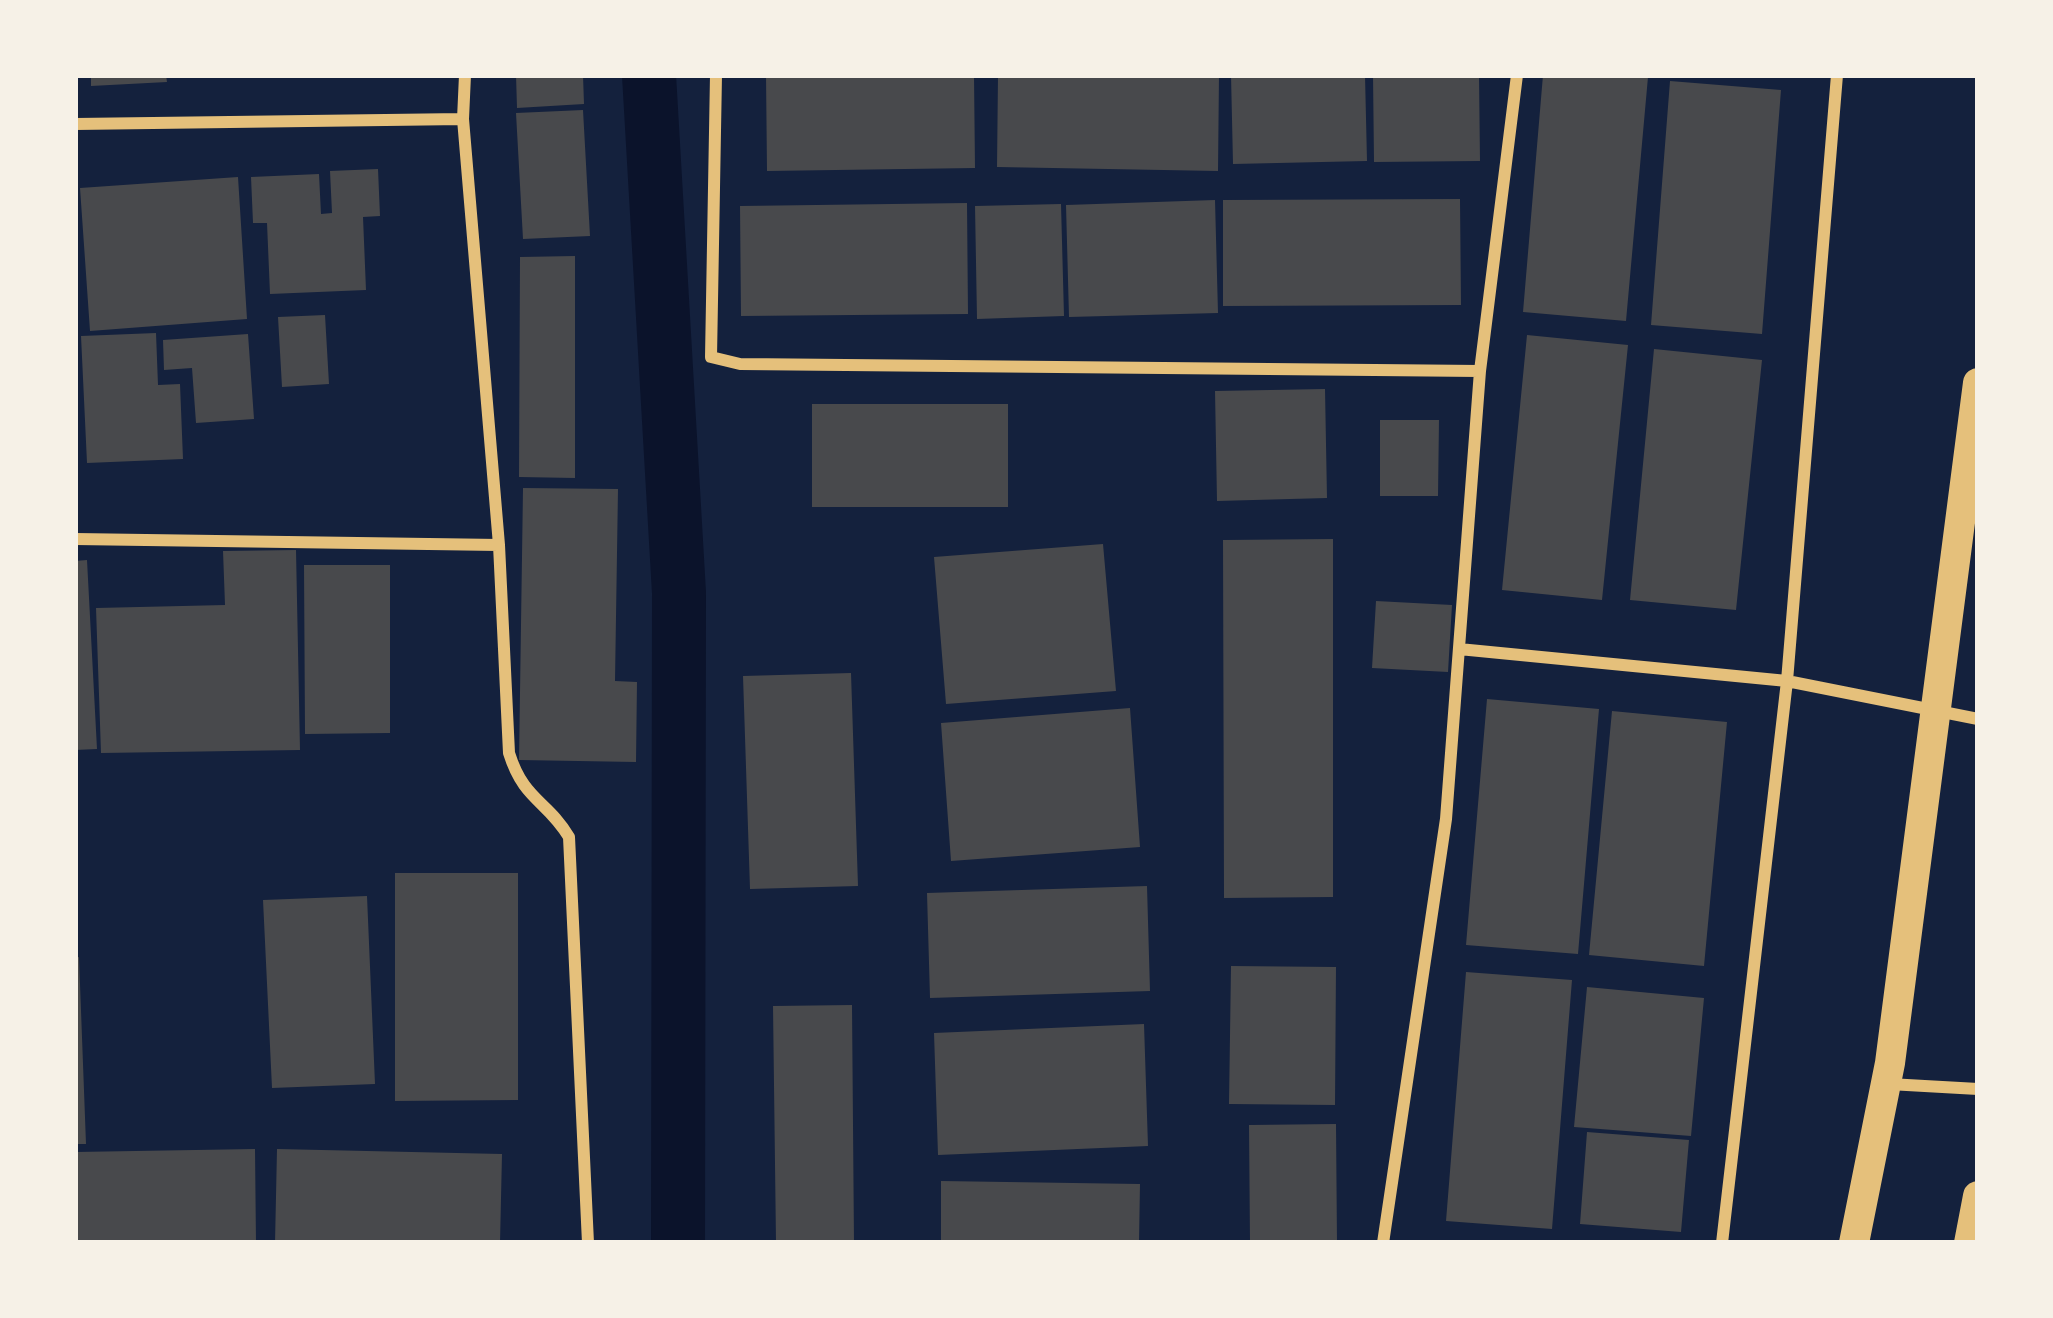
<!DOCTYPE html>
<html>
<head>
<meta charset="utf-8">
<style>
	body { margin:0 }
	#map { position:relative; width:2053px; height:1318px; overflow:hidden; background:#14213d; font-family:Arial,sans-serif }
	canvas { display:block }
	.frame { position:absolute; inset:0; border:78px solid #f6f1e7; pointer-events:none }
</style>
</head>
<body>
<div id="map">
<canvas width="2053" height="1318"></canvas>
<div class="frame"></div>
</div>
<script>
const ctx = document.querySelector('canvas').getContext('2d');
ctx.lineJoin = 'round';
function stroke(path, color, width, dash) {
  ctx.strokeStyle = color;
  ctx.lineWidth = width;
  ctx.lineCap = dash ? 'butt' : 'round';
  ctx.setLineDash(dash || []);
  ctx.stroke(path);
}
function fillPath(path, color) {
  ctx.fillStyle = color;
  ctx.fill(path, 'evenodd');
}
const canal = new Path2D(`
	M649,75l30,518 -1,650`);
const building = new Path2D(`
	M91,75h75l1,7 -76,4z
	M516,75h67l1,29 -67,4z
	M766,75h208l1,93 -208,3z
	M998,75h221l-1,96 -221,-4z
	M1231,75h134l2,86 -134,3z
	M1373,75h106l1,86 -106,1z
	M1543,75l105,2 -22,244 -103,-9z
	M1670,81l111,9 -19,244 -111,-9z
	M583,110l7,126 -67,3 -7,-126z
	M378,169l2,47 -17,1 3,73 -96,4 -3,-71h-14l-2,-46 68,-3 2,40 11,-1 -2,-42z
	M238,177l9,142 -157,12 -10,-143z
	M1460,199l1,106 -238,1v-106z
	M1215,200l3,113 -149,4 -3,-112z
	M967,203l1,111 -227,2 -1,-110z
	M1061,204l3,112 -87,3 -2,-113z
	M575,256v222l-56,-1 1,-220z
	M325,315l4,69 -47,3 -4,-70z
	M156,333l2,52 22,-1 3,75 -96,4 -6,-127z
	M248,334l6,85 -58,4 -4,-55 -28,2 -1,-30z
	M1527,335l101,10 -26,255 -100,-10z
	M1654,349l108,11 -26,250 -106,-10z
	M1325,389l2,109 -110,3 -2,-110z
	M812,404h196v103h-196z
	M1380,420h59l-1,76h-58z
	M523,488l95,1 -3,192 22,1 -1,80 -117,-2z
	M1333,539v358l-109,1 -1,-358z
	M1103,544l13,147 -170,13 -12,-147z
	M296,550l4,200 -199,3 -5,-145 129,-3 -2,-54z
	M87,560l10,189 -22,1v-189z
	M304,565h86v168l-85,1z
	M1376,601l76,4 -4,67 -76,-4z
	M851,673l7,213 -108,3 -7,-213z
	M1487,699l112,10 -21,245 -112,-9z
	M1130,708l10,139 -189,14 -10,-138z
	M1612,711l115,11 -23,244 -115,-11z
	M395,873h123v227l-123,1z
	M1147,886l3,105 -220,7 -3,-105z
	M367,896l8,188 -103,4 -9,-188z
	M79,957l7,187h-11v-186z
	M1231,966l105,1 -1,138 -106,-1z
	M1466,972l106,8 -20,249 -106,-8z
	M1587,987l117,11 -13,138 -117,-9z
	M852,1005l2,238h-78l-3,-237z
	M1144,1024l4,122 -210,9 -4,-122z
	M1336,1124l1,119h-87l-1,-118z
	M1587,1132l102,8 -8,92 -101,-8z
	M255,1149l1,94h-181v-91z
	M277,1149l225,5 -2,89h-225z
	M941,1181l199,3 -1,59h-198z`);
const minor = new Path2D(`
	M465,75l-2,44 36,426 10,208c15,48 38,47 60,84l19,406
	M716,75l-5,282 29,7 740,7
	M75,124l388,-5
	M75,539l424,6
	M1459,649l328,32 191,38
	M1889,1084l89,5
	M1383,1243l63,-424 34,-448 37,-296
	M1722,1243l65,-562 50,-606`);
const primary = new Path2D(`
	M1854,1243l36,-180 88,-680
	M1969,1243l9,-47`);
stroke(canal, '#0b132b', 54);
fillPath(building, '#48494c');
stroke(minor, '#e5c07b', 12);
stroke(primary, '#e5c07b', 30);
</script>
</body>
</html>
